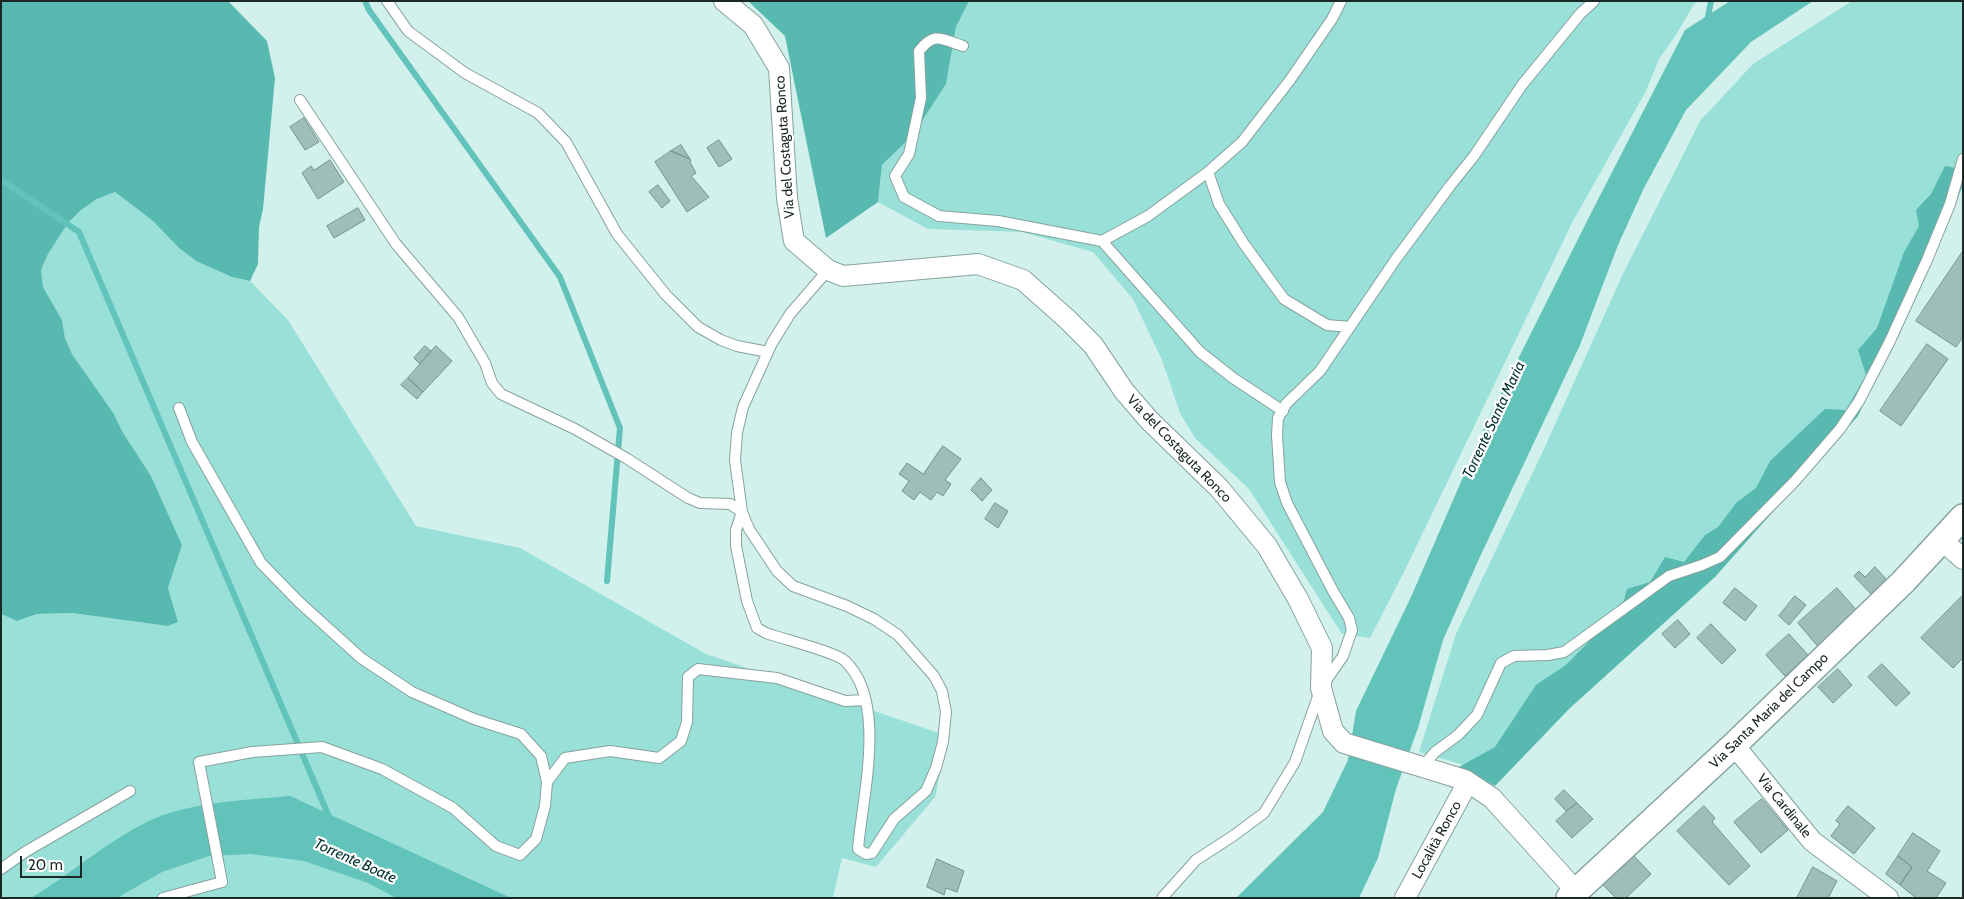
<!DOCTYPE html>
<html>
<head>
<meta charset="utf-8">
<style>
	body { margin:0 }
	#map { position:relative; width:1964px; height:899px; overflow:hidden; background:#d2f1ed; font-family:Cabin,sans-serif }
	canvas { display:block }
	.frame { position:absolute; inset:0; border:2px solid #1c2826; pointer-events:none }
	.scale { position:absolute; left:20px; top:856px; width:62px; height:22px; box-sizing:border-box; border:2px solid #1c2826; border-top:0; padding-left:6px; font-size:15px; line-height:18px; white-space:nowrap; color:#1c2826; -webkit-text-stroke:4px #fff; paint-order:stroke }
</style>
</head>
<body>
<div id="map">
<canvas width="1964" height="899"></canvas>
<div class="frame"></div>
<div class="scale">20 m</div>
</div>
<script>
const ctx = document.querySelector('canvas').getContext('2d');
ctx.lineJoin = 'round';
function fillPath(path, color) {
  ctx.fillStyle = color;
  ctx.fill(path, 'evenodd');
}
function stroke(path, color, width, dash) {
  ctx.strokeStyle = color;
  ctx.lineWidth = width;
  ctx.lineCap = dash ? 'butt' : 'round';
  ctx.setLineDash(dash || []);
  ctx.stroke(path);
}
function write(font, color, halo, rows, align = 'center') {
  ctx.font = font + ' Cabin,sans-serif';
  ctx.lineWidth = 4.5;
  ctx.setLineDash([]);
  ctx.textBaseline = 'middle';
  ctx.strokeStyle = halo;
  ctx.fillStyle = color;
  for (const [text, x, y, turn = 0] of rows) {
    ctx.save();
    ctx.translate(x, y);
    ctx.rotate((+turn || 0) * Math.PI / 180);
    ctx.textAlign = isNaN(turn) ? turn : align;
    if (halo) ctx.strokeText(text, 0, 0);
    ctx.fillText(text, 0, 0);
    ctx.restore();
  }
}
const green = new Path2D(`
	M969,1h731l-6,3 -18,31 -17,24 -13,32 -74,132 -168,349 -34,66 -28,-4 -93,-145 -54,-51 -15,-25 -18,-53 -29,-61 -40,-47 -71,-20 -94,-3 -50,-27 4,-37 31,-30 33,-51 10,-57z
	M1852,1h111v186l-59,132 -40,79 -351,345 -42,24 -52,-15 37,-118 87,-183 79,-175 78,-155 53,-57z
	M115,192l38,29 26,27 17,13 36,16 18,4 38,39 128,206 104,22 186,106 242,82 -13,61 -59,70 -34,-9 -9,40h-832v-284l16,7 20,-7 35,-1 96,13 10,-4 -10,-34 14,-43 -31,-69 -29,-45 -8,-17 -42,-60 -7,-16 -3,-18 -19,-33 -2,-17 7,-16 20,-31 13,-13 16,-11z`);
const forest = new Path2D(`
	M1,1h227l39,40 8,37 -12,131 -4,18 -1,37 -8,17 -18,-4 -36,-16 -17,-13 -26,-27 -38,-29 -18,7 -16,11 -13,13 -20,31 -7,16 2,17 19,33 3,18 7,16 42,60 8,17 29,45 31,69 -14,43 10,34 -10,4 -96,-13 -35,1 -20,7 -16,-7z
	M748,1h221l-13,26 -10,57 -33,51 -31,30 -4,37 -52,36 -41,-202z
	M1963,154v31l-105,231 -143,161 -145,131 -75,78 -36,-19 36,-20 41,-62 30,-20 33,-34 21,-16 7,-26 23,-7 15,-25 19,5 21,-27 13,-8 19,-25 19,-14 14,-27 55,-52 21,1 20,-35 -8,-25 19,-22 27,-76 15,-26 -3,-16 15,-16 14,-28 11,2z`);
const water = new Path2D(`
	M1730,1h83l-62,41 -65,68 -42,78 -26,57 -38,100 -102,216 -35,79 -25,88 -22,61 -18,69 -19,40h-123l87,-86 25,-52 8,-49 55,-114 79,-182 98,-196 97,-189z
	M290,796l221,102h-115l-28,-15 -64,-22 -53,-7 -42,2 -47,16 -45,26h-86c40,-24 75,-56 116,-76 40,-20 99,-22 143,-26z`);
const stream = new Path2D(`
	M365,1l4,9 191,267 60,151 -13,153
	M1707,22l4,-21
	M1,181l6,3 72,48 251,587`);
const building = new Path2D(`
	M304,118l15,24 -14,8 -15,-23z
	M719,140l13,19 -13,8 -12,-19z
	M681,145l9,14 -19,-8z
	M671,151l19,8 1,2 -1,1 6,11 -5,3 18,21 -22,15 -32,-50z
	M330,160l14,22 -26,17 -16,-26 9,-7 3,4z
	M658,185l12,16 -8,7 -13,-16z
	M358,208l7,12 -31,18 -7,-12z
	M1963,251v86l-7,10 -40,-26z
	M1927,344l21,15 -47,67 -21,-15z
	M425,346l6,5 -11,13 -6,-6z
	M436,346l16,15 -29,31 -15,-14z
	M408,378l15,14 -6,7 -16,-14z
	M943,446l18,13 -16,21 6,4 -8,12 -6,-4 -6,8 -11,-8 -6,8 -12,-9 7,-10 -10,-7 8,-11 16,11z
	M981,478l11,12 -10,11 -11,-11z
	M995,503l13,8 -10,17 -13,-9z
	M1875,567l12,13 -16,14 -17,-18 5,-5 6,6z
	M1735,588l22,18 -12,15 -22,-18z
	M1837,588l23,26 -40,35 -22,-26z
	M1963,595v63l-10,10 -32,-30z
	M1795,596l11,9 -17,20 -10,-9z
	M1678,620l12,14 -15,14 -13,-14z
	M1711,624l25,26 -14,14 -25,-26z
	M1789,634l19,21 -23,21 -19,-21z
	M1882,664l28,29 -14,13 -28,-29z
	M1838,669l14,16 -19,18 -15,-16z
	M1564,790l13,13 -11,8 -11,-12z
	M1762,799l26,31 -27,23 -27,-31z
	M1577,803l16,16 -21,19 -16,-17z
	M1704,806l11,12 -3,4 38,44 -21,19 -52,-54z
	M1848,806l27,22 -21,26 -23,-18 9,-12 -4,-3z
	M1913,833l27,18 -13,20 19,12 -10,15h-20l-16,-13 12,-18 -14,-11z
	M1633,855l18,19 -25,24h-10l-14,-14z
	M1898,856l14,11 -12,18 -14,-11z
	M937,859l27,12 -7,21 -11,-4 -2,7 -17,-8z
	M1813,867l24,14 -9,17h-31z`);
const service = new Path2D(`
	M387,1l21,30 57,42 73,40 28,29 51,92 49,61 32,32 23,13 16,6 31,6
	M963,46c-22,-7 -28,-15 -44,5l2,47 -12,56 -14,22 9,21 35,19 59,5 104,20 46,-25 60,-44 34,-30 48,-62 42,-61 9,-18
	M300,100l96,144 62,73 27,46 7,20 9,11 74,35 51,29 62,40 12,5 30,1 12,8 -6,18v16l11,55 10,27 9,5c16,6 70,19 79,28 43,40 17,137 13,188l8,5 6,-1 22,-34 32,-28 10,-23 7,-26 3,-30 -4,-21 -8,-15 -36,-41 -24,-16 -27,-13 -54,-20 -16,-15 -28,-42 -7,-17 -7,-52 2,-27 6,-26 29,-64 18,-29 38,-44
	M1208,172l11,32 25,40 40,55 43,26 23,2
	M1102,241l98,111 33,26 50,33
	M1422,767l13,-15 23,-17 19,-20 24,-52 13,-7 34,-1 16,-3 105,-76 33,-11 18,-8 75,-76 45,-52 19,-28 30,-58 38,-83 23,-56 13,-45
	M547,782l18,-24 45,-7 49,7 22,-17 6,-19 1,-45 10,-8 79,9 68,23 20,-1
	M1,869l24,-17 105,-61
	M163,898l59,-16 -23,-120 53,-10 70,-5 60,22 71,39 43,38 24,9 16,-16 9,-33 2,-24 -6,-26 -20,-22 -47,-15 -62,-27 -51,-34 -62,-56 -38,-39 -69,-121 -13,-34
	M1162,898l34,-38 37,-24 31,-23 31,-51 26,-74 22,-32 9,-26 -3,-12 -16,-27 -46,-88 -7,-21 -3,-47 1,-17 8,-14 34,-33 76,-112 54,-73 24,-30 48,-71 58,-71 14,-13`);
const minor = new Path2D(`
	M724,1l29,24 26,43 8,130 7,43 34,29 15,6 135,-12 45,16 44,39 26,26 31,46 25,29 70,68 48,58 31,53 24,49 -1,40 12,43 11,12 121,37 27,18 84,93
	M1943,541l20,18
	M1734,745l78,96 76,57
	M1405,898l63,-116`);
const tertiary = new Path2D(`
	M1569,898l165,-153 169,-163 60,-65`);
const streetNames = [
	["Via del Costaguta Ronco",785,147,-94],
	["Via del Costaguta Ronco",1179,449,46],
	["Via Santa Maria del Campo",1769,711,-44],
	["Via Cardinale",1784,806,51],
	["Località Ronco",1437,840,-61]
];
const waterNames = [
	["Torrente Santa Maria",1494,420,-65],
	["Torrente Boate",355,861,24]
];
fillPath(green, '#99e0d8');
fillPath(forest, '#57b9b0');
fillPath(water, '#62c3ba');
stroke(stream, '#62c3ba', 6);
fillPath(building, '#9fbdb9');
stroke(building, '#76928f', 1);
stroke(service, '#86a29f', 12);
stroke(minor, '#86a29f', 22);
stroke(tertiary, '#86a29f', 28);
stroke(service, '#fff', 10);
stroke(minor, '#fff', 20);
stroke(tertiary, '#fff', 25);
write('14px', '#1c2826', '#fff', streetNames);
write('italic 15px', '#00312e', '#fff', waterNames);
</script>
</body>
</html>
